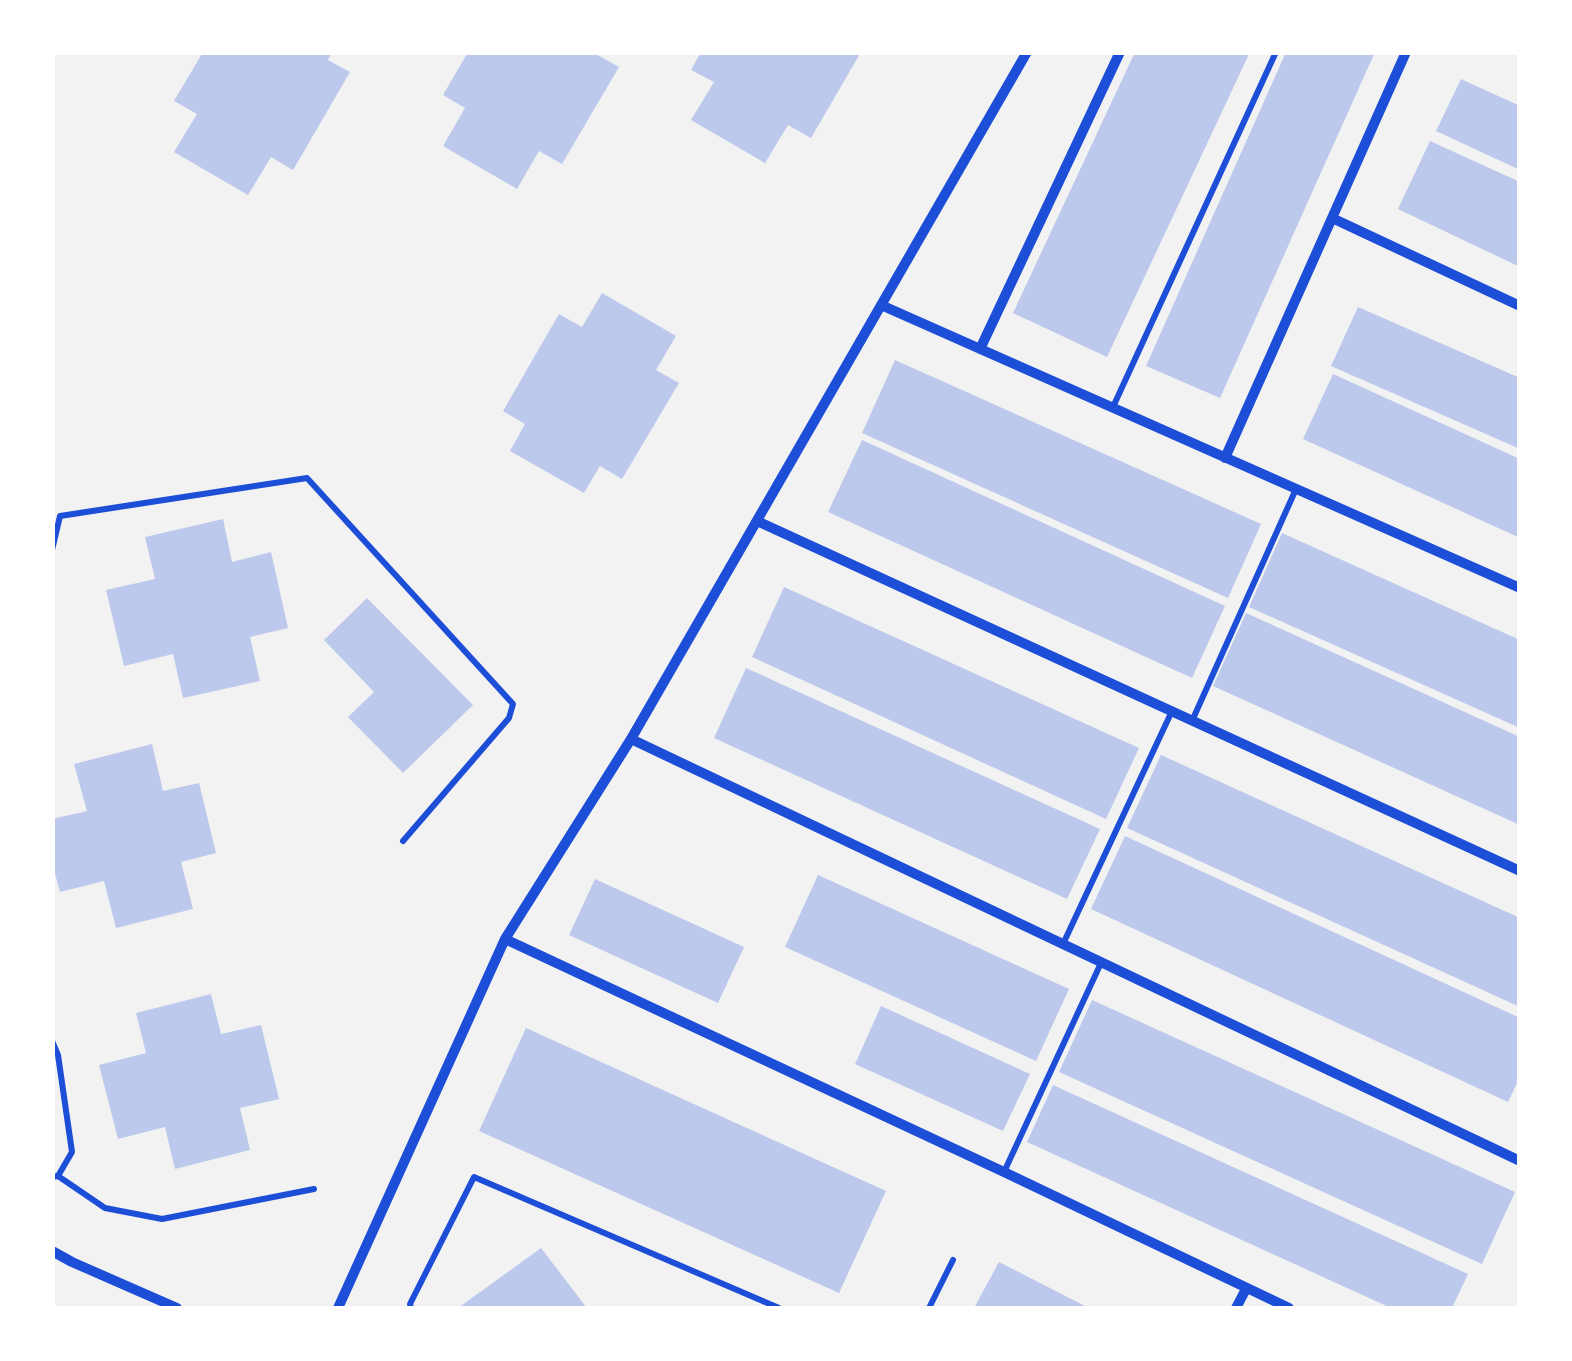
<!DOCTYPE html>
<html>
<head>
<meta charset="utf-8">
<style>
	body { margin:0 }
	#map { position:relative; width:1572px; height:1361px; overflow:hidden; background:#f2f2f2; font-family:Figtree,sans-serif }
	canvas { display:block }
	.frame { position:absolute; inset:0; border:55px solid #fff; pointer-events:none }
</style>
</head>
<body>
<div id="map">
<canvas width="1572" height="1361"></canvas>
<div class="frame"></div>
</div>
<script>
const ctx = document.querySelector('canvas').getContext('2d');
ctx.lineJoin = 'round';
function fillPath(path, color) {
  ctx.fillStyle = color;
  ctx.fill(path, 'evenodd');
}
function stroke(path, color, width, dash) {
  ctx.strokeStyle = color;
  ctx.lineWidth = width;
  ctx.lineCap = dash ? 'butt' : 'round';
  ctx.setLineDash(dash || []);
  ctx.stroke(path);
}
const building = new Path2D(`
	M203,52h129l-4,8 22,12 -57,98 -22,-13 -23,38 -74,-43 23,-38 -23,-13z
	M468,52h129l-1,2 23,13 -57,97 -23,-13 -22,38 -74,-43 22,-38 -22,-13z
	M701,52h160l-50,86 -23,-13 -23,38 -74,-43 23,-38 -23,-12z
	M1135,52h115l-143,305 -94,-44z
	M1286,52h89l-155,346 -74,-32z
	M1461,79l59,27v64l-84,-39z
	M1430,141l90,41v85l-122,-58z
	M602,293l74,43 -20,34 23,13 -57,96 -22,-13 -16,27 -74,-42 15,-27 -22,-13 56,-97 23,13z
	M1358,307l162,71v71l-189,-83z
	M895,360l366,164 -33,74 -366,-165z
	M1333,374l187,85v79l-217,-99z
	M862,440l363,166 -33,72 -364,-166z
	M223,519l9,43 39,-10 17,76 -38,9 10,44 -77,17 -10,-44 -49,12 -18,-76 49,-11 -10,-42z
	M1282,533l238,107v88l-271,-121z
	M784,587l355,161 -33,71 -354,-162z
	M367,598l106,107 -70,68 -55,-56 26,-25 -50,-52z
	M1246,613l274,124v88l-307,-139z
	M746,668l354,161 -33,70 -353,-161z
	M152,744l11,47 36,-8 17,70 -35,9 12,47 -77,19 -12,-47 -44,11 -8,-29v-44l35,-8 -13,-47z
	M1161,755l359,163v89l-393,-179z
	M1125,836l395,182v59l-12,25 -417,-193z
	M818,875l251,114 -33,72 -251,-114z
	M595,879l149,68 -26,56 -149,-68z
	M211,994l10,40 40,-9 18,74 -39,9 10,42 -75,19 -10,-42 -47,12 -19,-74 47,-12 -10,-40z
	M1092,1000l423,192 -33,72 -423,-192z
	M881,1006l149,68 -27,57 -148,-67z
	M526,1028l360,163 -47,102 -360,-162z
	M1053,1085l415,189 -16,34h-61l-364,-166z
	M541,1248l46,60h-129z
	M999,1262l90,46h-115z`);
const service = new Path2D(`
	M1113,407l163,-355
	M52,550l8,-34 247,-38 206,226 -4,14 -106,123
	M1192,721l104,-232
	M1063,944l109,-233
	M52,1041l6,14 14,97 -14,24
	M1004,1172l97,-209
	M52,1177l6,-1 47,32 57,11 152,-30
	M411,1308l-1,-4 64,-127 305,131
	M929,1308l24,-48`);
const minor = new Path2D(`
	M1332,218l188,88
	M881,305l639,283
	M980,349l140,-297
	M1225,458l181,-406
	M757,521l763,350
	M631,739l889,422
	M505,939l499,233 285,136
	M52,1251l20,11 105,46
	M338,1308l167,-369 126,-200 396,-687
	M1236,1308l10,-19`);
fillPath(building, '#bdc9ec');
stroke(service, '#1d4ed8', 6);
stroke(minor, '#1d4ed8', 10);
</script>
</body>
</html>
